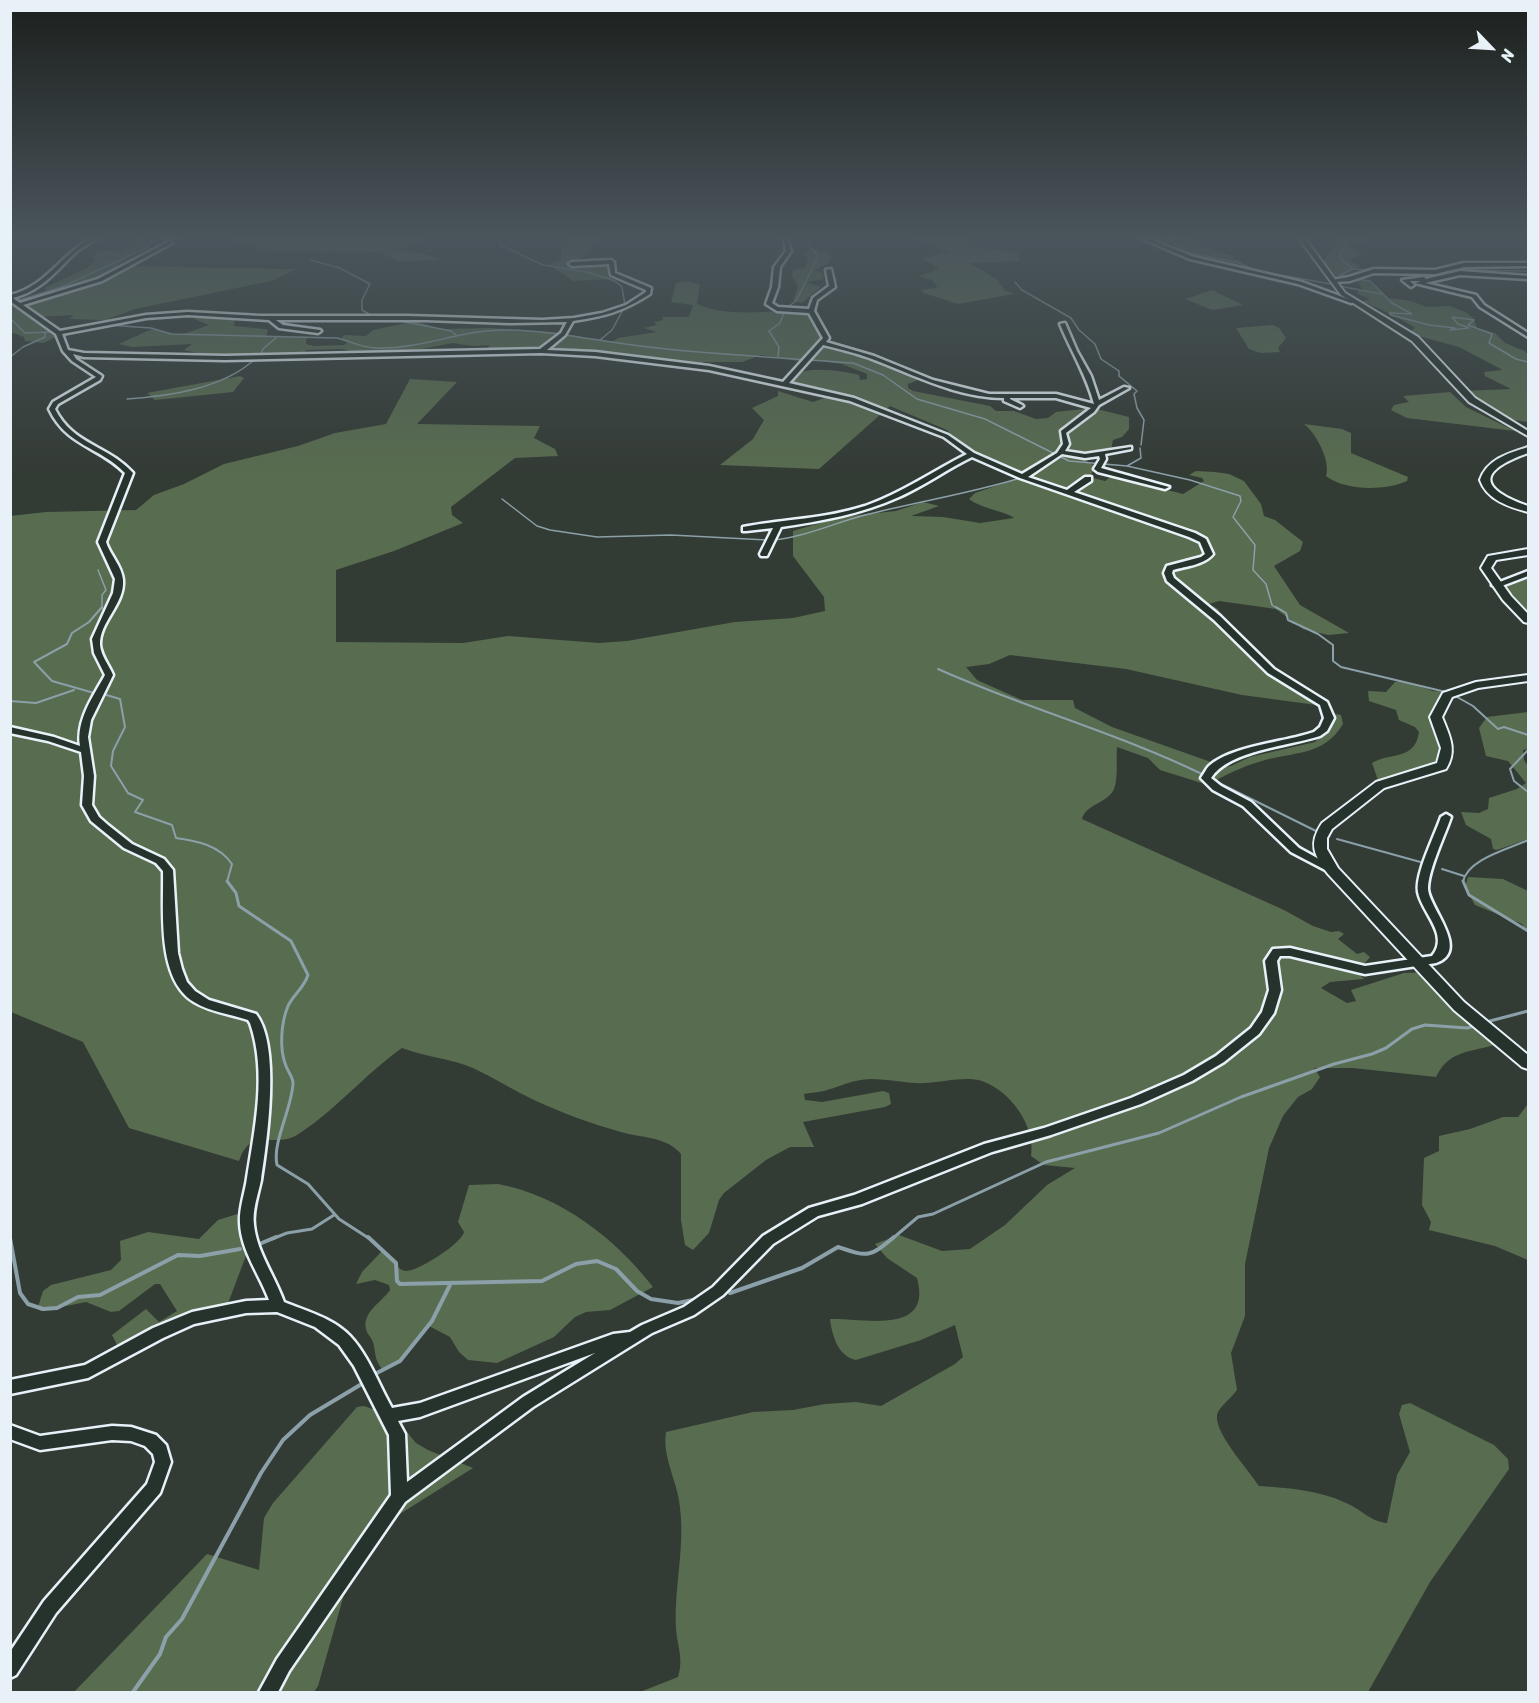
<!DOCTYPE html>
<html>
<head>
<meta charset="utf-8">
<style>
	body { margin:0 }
	#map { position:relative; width:1539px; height:1703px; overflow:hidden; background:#333b35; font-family:Sriracha,sans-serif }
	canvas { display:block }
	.frame { position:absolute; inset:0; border:12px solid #e8f1f8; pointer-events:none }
	.north { position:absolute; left:1461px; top:18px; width:60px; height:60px; -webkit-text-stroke:4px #26332d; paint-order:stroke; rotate:115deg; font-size:16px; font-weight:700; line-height:24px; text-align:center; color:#e8f1f8 }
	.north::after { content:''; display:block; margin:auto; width:21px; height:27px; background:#e8f1f8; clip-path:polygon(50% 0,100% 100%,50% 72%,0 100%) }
</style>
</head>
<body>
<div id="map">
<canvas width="1539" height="1703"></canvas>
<div class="frame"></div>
<div class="north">N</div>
</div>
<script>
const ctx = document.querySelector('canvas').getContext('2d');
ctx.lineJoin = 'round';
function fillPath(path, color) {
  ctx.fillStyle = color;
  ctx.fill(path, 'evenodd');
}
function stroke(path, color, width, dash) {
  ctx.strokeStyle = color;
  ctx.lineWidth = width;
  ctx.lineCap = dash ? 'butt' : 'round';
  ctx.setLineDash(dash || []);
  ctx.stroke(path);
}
const green = new Path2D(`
	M139,237h7l-1,10 -29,19 181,3 -26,12 -136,28 -30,11 -36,-1 5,-4 -38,2 22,19 -15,7 -18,-2 -1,-4 -13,-5 -1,-32 12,1 24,-8 2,-2 -4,-3 43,-20 8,-9 -3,-2 7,-7 21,1z
	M222,237h204v5l-31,8 27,3 19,7 -43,1 -18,-9 -107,-1 -41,-10 2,-2z
	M574,237h33l-32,25 21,-2 -7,2h26l2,10 10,6 -54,3 -25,-17 13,-4v-15z
	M897,237h63l10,4 2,5 46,7 2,8 -50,2 28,17 6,10 10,4 -56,10 -34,-11 -4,-3 17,-2c-2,-11 -11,-8 -18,-12l20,-7 -17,-11 28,-6 -28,-11z
	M1189,237l26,14 19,5v3l10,3c-20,3 -68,-12 -84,-24z
	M1334,237h31l3,3 -15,5 2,6 7,3 -13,7 11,5 -16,9 25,7 18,16 24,3 16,6 23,-1 17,7 7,6 3,9 18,5 10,10 20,8 3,5v66l-21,-3 -44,-28 48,-2 -26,-13 -1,-4 18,-2 -3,-2 -40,-21 -44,-12 -5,-4 5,-3c-7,-6 -46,-25 -53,-26l8,-3 -12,-5 -1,-3 6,-1 -6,-9 -20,-2v-3l-14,-14 14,-23z
	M810,248l20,5 2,4 -3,6 -14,7 7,3 2,6 -18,3 15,5 -19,16 -9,-2 5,-15 -6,-10 1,-6 12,-3 3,-9 -5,-3z
	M685,281l15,3 -3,20c35,15 74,5 111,7l20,30 43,14 11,8 38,16 -12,5v4l5,3 77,15 6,5h18l22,8 12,-1 8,-6 37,-4 36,9v12l-7,8 -9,3 -2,10 -32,6 17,11 -7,10 16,4 7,-5 71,18 21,-13 -2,-3 -13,-3 7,-4 19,1 14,2 15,7 17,23 3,12 11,4 28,22 -3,9 -26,15 26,39 49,28 -21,2 -25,-6 -27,-20 -57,-8 -10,3 9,5 5,11 51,50 50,36 -82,-11 -116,-26 -116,-14 -21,9 -23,3 11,13 45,20h51l2,8 37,19 113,40 6,-1 19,-9 65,-15 14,-16v-13l12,2 2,9c-20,33 -49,27 -81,37 -15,4 -30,11 -44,18l-1,2 5,3 33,17 2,8 -37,-13 -12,-11 -48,-15 -12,-12 -31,-11c-1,12 1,27 -2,39 -4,17 -29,17 -33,33l202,91 29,16 18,6 8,-1 5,3 -6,5 19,15 7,-2 6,5 -9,11 -6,1 9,10 -34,3 -9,6 26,15 9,-2 -5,-11 53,-17 27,-1 73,69c-28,13 -53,5 -68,36l-83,-9h-39l6,9 -8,12 -14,8 -15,19 -14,32 -24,116v52l-14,37 6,37c-5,7 -15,15 -19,22 -8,17 32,59 41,74 30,2 60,4 87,17 15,6 25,19 41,20l10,-48 13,-23 -11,-38 3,-9 8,-2 84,42 14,14 1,10 -79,113 -62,110h-728l38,-15c6,-19 -1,-31 -2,-49 -2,-41 9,-80 4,-120 -2,-26 -18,-50 -14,-76l87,-20 40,-2 32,-6 31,-2 25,4 74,-42 8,-7 -8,-32 -34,15 -65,20c-19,-4 -24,-26 -26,-41 33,-1 103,17 87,-41l-30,-20 -12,-14 24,-9 43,16 28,-2 35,-24 42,-40 28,-17 -31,-3 -13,-9c5,-29 -20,-65 -49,-75 -17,-5 -38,1 -56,2 -18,1 -37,-4 -55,-4 -20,1 -26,6 -44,11 -8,3 -15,2 -23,4l1,6 17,2 61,-11 6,2 2,11 -6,3 -82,15 11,25h-24l-24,13 -42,33 -5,7 -10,33 -16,17 -8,-5 -4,-25v-66c-15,-18 -40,-16 -60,-22 -29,-8 -59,-19 -87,-32 -21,-10 -40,-22 -61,-32 -23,-10 -48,-11 -71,-20 -37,26 -67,63 -105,87 -23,14 -46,-10 -58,26l-110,-33 -46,-86 -72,-30 -1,-496 36,-4 90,-2 18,-15 30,-11 40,-20 74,-18 37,-13 51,-9 24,-45 47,3 -40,42 123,2 -6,12 21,11 3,7 -43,2 -64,49 1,8 11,8 -69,28 -58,19v72l127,1 45,-7 91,7 28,-2 108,-19 58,-4 32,-7 -1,-14 -31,-41v-25l47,-14 56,-6 27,-9 16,4 -28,10 32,1 37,6 34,-5c-6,-6 -32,-9 -45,-19l6,-6 44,-15 -44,-21 -28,-27 -57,-24 -71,63 -99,-4 33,-26 11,-19 -12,-12 26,-12v-5l35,11 20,-7 -46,-11c3,-3 7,-8 10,-10 13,-8 48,-3 62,1l1,5 7,-1v-5l-25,-10 -29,-4 -3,3 -49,-8 -19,7h-39l-2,4 -135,-13 -82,-1 6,-7 -16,1 -22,-3 -35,7 -59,3 -16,-4 -36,1 -2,3h-36l-7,4h-46l-31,-7 8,-6 -60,3 -13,-3 33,-15 29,6 28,-10 -15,-6 11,-3 30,2 -1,8 31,3 3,1 -2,6 41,1 -1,7 8,2 30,-1 3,-2 -6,-4 3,-4 22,1 7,-6 43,-9 25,8 48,-1 65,4 58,10 6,-4 39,-6 -13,-4 13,-3 -3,-3 9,-2 -1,-3h27l4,-12 -22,-3 5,-19z
	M1212,290l31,15 -31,5 -27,-11z
	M1273,325l6,3 7,10 -8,10 2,4 -19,1 -12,-4 -13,-21z
	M240,376l4,2 -11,14 -78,8 -8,-7z
	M1450,392l16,15 49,24 -108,-13 -16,-8 3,-5 15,-3 -6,-6z
	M1304,424l38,5 9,4v20l57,24 -1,4c-22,10 -62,10 -81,-5 5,-15 -10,-43 -22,-52z
	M1526,577l2,1v36l-25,-31z
	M1403,681l30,10 22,2 -16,16 5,52c-20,11 -44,11 -65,22l-7,-20c18,-11 43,-2 47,-31l-4,-5 -16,-7 -3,-10 -27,-9 -1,-10 18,1 9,-10z
	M1528,712v37l-5,1 1,10 4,6v73l-31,11 -4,-1 -2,-10 -25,-14 -5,-13 18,1 9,-4 1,-11 28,-9 9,-6 -18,-22 -22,-5 -7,-28 8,-11z
	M1468,877l35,2 25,12v43l-6,-10 -47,-19 -10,-18z
	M1528,1104v156l-33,-14 -66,-16 2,-8 -9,-17 2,-47 15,-7v-15l31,-7 33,-12h15z
	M498,1184c63,12 117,54 155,103l-43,23 -24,2 -11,5 -21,20 -57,26 -29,-3 -9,-8 -9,-15 -23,-12c-11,17 -23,42 -45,44 -8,-10 -6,-16 -9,-27 -2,-5 -6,-8 -7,-13 -4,-17 16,-27 24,-39l-1,-5 -14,-5 -19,4 6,-12 21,-22c9,5 14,22 24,21 13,-1 55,-28 57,-39l-6,-10 11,-37z
	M247,1211l3,34 -26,69 -17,4 -84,38 -11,-21 34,-26 13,13 18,-11 -17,-27h-5l-36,27 -8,1 -25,-10 -45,9 -3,-4 5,-16 8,-6 60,-15 10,-10 -1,-19 28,-9 51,7 19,-19z
	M364,1406l23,8 14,11 15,18 12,7 45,18 -89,56 -37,60 -29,102 -4,6h-240l133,-138 52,16 5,-52 9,-15 84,-96z`);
const streamFar3 = new Path2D(`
	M500,237v8l43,20 48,8 24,8 7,6 3,18
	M1166,237l20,15 53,11 19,8 73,13
	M1346,237l-3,2 5,7 -8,5v7l13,11
	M165,239l55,-2
	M310,260l30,8 30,16 -8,16v10l10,6
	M1353,269l21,1
	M1451,270l77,1
	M1419,274l20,-1
	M1350,278l-10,-3 13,-6
	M1356,279l14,2 22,22 20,11 -23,-1 2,2 38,10 26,3 -5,2 19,-2 -11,-4 -6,-7 22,3 -6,5 24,9 -3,9 27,16 12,3
	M1015,282l7,8 49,28 8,12 16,14 6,15 18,12v5l18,15 -3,3 3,14 7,12 -3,25
	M1339,286l42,8
	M10,303l54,-17 84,-39 2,-5 17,-5
	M786,308l10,-7 20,-40 1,-7 -10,-10 7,-7
	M10,318l15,15 25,-1
	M396,320l55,11 5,4
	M108,325l43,3 20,6 166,4c14,3 22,9 39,10 44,2 86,-19 131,-18 51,1 100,13 150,18 65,7 131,10 196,15l30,12 34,24 68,20 84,42 58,5 63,14 50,16 1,5 -8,16 22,28 -2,25 13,14 6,21 6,4
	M600,340l12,-10 12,-22
	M260,356l3,-7 14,-12
	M778,356l1,-9 -10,-16 11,-8 5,-13
	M10,357l13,-10 22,-10v-4
	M127,399c43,-3 94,-10 127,-39
	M1044,461l10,-7
	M1127,466l14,-8 -1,-10
	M502,499l35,27 13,4 47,7 74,-2 96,5
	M773,540c32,-3 61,-17 92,-25 51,-13 102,-21 152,-36
	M98,570l8,20 -4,5v14`);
const streamFar2 = new Path2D(`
	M1276,607l10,6 2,7 30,14 15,11v16l8,6 105,25
	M938,669c87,39 180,64 266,106
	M94,693l-42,-12 -18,-19 33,-18 5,-11 17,-11 13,-15
	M103,694l17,5 5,28 -12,24 -2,15 17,27 15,7 -8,12 37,13 4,13c21,3 43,7 56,26l-5,18
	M1457,697l16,9 25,23 6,-2 24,8
	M10,701l26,2 38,-13
	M1528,750l-18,19 4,12 14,11
	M1215,781l105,52
	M1337,839l87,24
	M1442,869l22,7
	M1463,882c4,-23 46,-33 65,-42`);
const streamFar1 = new Path2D(`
	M227,881l9,12 3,13 52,35 17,34c-4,13 -15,20 -20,31 -7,17 -9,43 -2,60 2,6 7,11 7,17 -1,26 -21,59 -16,82l31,19 31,35 31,20
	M1463,881l6,14 59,36
	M1490,1021l38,-10
	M272,1239l15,-6 25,-4 22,-14
	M892,1239l26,-22 15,-3 113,-52 113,-29 82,-36 93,-33 38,-10 14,-6 26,-19 13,-4 42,3 8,-2`);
const stream = new Path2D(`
	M368,1237l28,26 1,18 3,3 142,-3 34,-17 21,-3 19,8 21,22 14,8 27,4 20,-4
	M10,1238l10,55 8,11 15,5 14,-1 21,-11 22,-2 78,-40 22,1 40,-7
	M257,1245l19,-8
	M730,1293l72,-25 36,-21c30,10 31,11 56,-10
	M373,1375l27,-14 32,-40 18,-36
	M133,1692l27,-38 6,-17 16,-18 79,-146 22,-33 27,-25 50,-30`);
const minor = new Path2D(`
	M93,237h5c-7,6 -16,10 -23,16 -20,19 -34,38 -62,45l7,5 78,-24 72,-38 2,2 -70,38 -79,24 37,26 86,-16 42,-3 72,4h147l135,4 32,-2 28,-5 24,-8 20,-13v-2l-35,-15 -2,-11 -37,2 -3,-2 3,-2 39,-2 3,2 1,11 36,15 -1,6c-28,18 -45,22 -77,27l-8,14 -18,15 48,2 114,14 74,16 40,-44 -14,-25 -32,-2 -11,-7 6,-17 2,-20 12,-16 -3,-14h4l4,14 -11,16 -2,20 -6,16 6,4 31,2 4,-11 16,-12 -3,-16 5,-1 4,18 -18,13 -3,11 15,27 -3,4 48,14 59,24 56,14h67l38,10c-7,-28 -23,-53 -34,-80l5,-1 12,28 14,25 8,24 25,-13 5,1 -30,17 -5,7 -28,21 3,11 -4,7 20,3 46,-7v2l-26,5 1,5 -5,9 68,19 -4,2 -67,-17 -4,-3 6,-10 -1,-3 -14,2 -23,-4 -34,23 39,13 18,-13h6v4l-17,11 121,41 11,6 7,15c-9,11 -26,12 -40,16l-1,3 2,5 46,38 54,53 53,33 7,16 -7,13 -7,5c-30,10 -91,14 -109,42l10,8 30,16 48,46 38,21 1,2 -5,3 -42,-22 -48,-46 -30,-16 -12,-12c3,-4 5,-9 8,-12 22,-20 76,-24 105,-34l6,-5 4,-9 -4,-13 -52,-32 -54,-53 -47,-39 -3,-8 3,-7 34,-9 4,-3 -5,-12 -11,-5 -169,-59 -48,-21c-25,12 -48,29 -73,40 -38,17 -77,24 -118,30l-14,29h-6l-1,-2 13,-26 -27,3h-3v-4c41,-8 82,-8 122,-21 37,-13 68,-35 102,-52l-23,-17 -94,-36 -141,-31 -114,-14 -54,-3 -316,7 -141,-3 -11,-3 3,5 26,17 -2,4 -42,24 -3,5c18,36 53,36 78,64l-27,69c4,13 16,24 17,38 2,24 -24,42 -23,65 1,11 9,20 13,30l-22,45 -3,17 6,39 -2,29 7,12 9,8 24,19 32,15 9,11 5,83 4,16 5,13 8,9 14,9 47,14c25,32 11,127 5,166 -3,15 -9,30 -7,45 3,28 21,51 30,77 22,9 49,16 66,34 18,19 29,49 42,72l28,-5 193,-69 17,-2 12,-7 42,-18 29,-20 50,-51 46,-28 45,-13 130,-51 60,-16 87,-30 53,-23 32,-19 35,-28 11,-16 7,-22 -4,-29 8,-12 17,-1 75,18 67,-10c18,-21 -10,-43 -14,-64 -3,-18 17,-57 23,-75l5,-3 5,3c-6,18 -23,53 -23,72 1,19 43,62 8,74l-71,11 -75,-18h-10l-3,5 4,29 -7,23 -15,21 -35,28 -32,19 -51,23 -90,31 -59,17 -130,52 -44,12 -45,28 -50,51 -29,20 -42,18 -119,74 -128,95 -116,169 -11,21h-19l18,-33 114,-164 -2,-60 -35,-69 -15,-21 -24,-18 -38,-15 -31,1 -52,11 -31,14 -75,40 -78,16v-14l75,-15 68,-37 39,-16 54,-11 23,-1c-9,-25 -28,-49 -29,-77 -1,-15 5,-30 7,-45 8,-50 20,-106 3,-155l-2,-3c-18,-6 -38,-8 -54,-18 -38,-23 -30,-93 -31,-131l-7,-8 -32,-15 -33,-27 -9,-16 2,-29 -3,-24 -33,-11 -38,-8v-6l44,10 26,9c-4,-26 13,-49 25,-71l-11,-22 -2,-14 21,-46 2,-14 -17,-37 27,-69c-26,-27 -58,-26 -76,-64l4,-7 43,-25 -24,-16 -9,-10 -7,-17 -46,-33v-6c36,-8 52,-42 83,-58zM188,315l81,5 10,8 39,5 3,-2 -1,-1 -37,-5 -7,-5h150l84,3 57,-1 -6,11 -21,16 -315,7 -141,-3 -16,-3 -6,-16 84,-16zM823,345c16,4 33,8 49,14 42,16 86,39 132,39v3l16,7 3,-2 -1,-1 -12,-6v-1h46l35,10 -30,23 2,13 -6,9 -35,21 -48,-21 -26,-18 -94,-37 -65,-15zM595,1353l-72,44 -116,85 -2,-48 -7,-13 22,-4z
	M1138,237h6l50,20 108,25 54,20 -5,1 -53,-19 -108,-25z
	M1464,263h64v3l-64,1 -29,7 -61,-1 -24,8 -15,1 -3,-2 17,-3 25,-8 61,1z
	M1460,271l68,5v3l-68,-4 -35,8 51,12 8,10 44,28v4l-48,-30 -8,-10 -57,-14 6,-2h-11l4,4 -3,2 -9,-7 22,-3 2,2z
	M1528,571v5l-29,11h-3l-4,-2z
	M10,1425l30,11 72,-10 19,1 25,8 10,10 5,17 -11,31 -104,120 -40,62 -6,3v-26l34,-51 103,-117 8,-22 -2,-8 -8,-8 -14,-5 -19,-1 -72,10 -30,-11z`);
const major = new Path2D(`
	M1298,237h6l41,56 73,44 57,61 53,33v5l-59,-34 -57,-61 -71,-46z
	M1528,447v6c-50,18 -50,35 0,53v6c-19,-5 -41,-12 -48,-32 7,-21 29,-27 48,-33z
	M1528,549v6l-32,5 -5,8 20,28 17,18v9l-4,-1 -21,-22 -22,-32 7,-12z
	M1528,675v6l-50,7 -26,9 -10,20c7,18 16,33 4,52l-62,19 -52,41 -5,9v11l11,19 126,134 64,53v14l-6,-2 -68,-57 -126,-136c-14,-19 -20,-30 -6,-51l54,-41 61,-19 4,-15 -11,-31 13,-24 33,-11z`);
fillPath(green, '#586c4f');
stroke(streamFar3, '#8ba0a8', 1.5);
stroke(streamFar2, '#8ba0a8', 2);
stroke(streamFar1, '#8ba0a8', 3);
stroke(stream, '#8ba0a8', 4);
stroke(minor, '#e8f1f8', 5);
stroke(major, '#e8f1f8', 4);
fillPath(minor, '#26332d');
fillPath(major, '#26332d');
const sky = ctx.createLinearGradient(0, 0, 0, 475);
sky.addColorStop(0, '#1c201d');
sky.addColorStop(0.5, '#4a555c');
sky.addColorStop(1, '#4a555c00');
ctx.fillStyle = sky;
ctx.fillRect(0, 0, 1539, 475);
</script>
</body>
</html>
